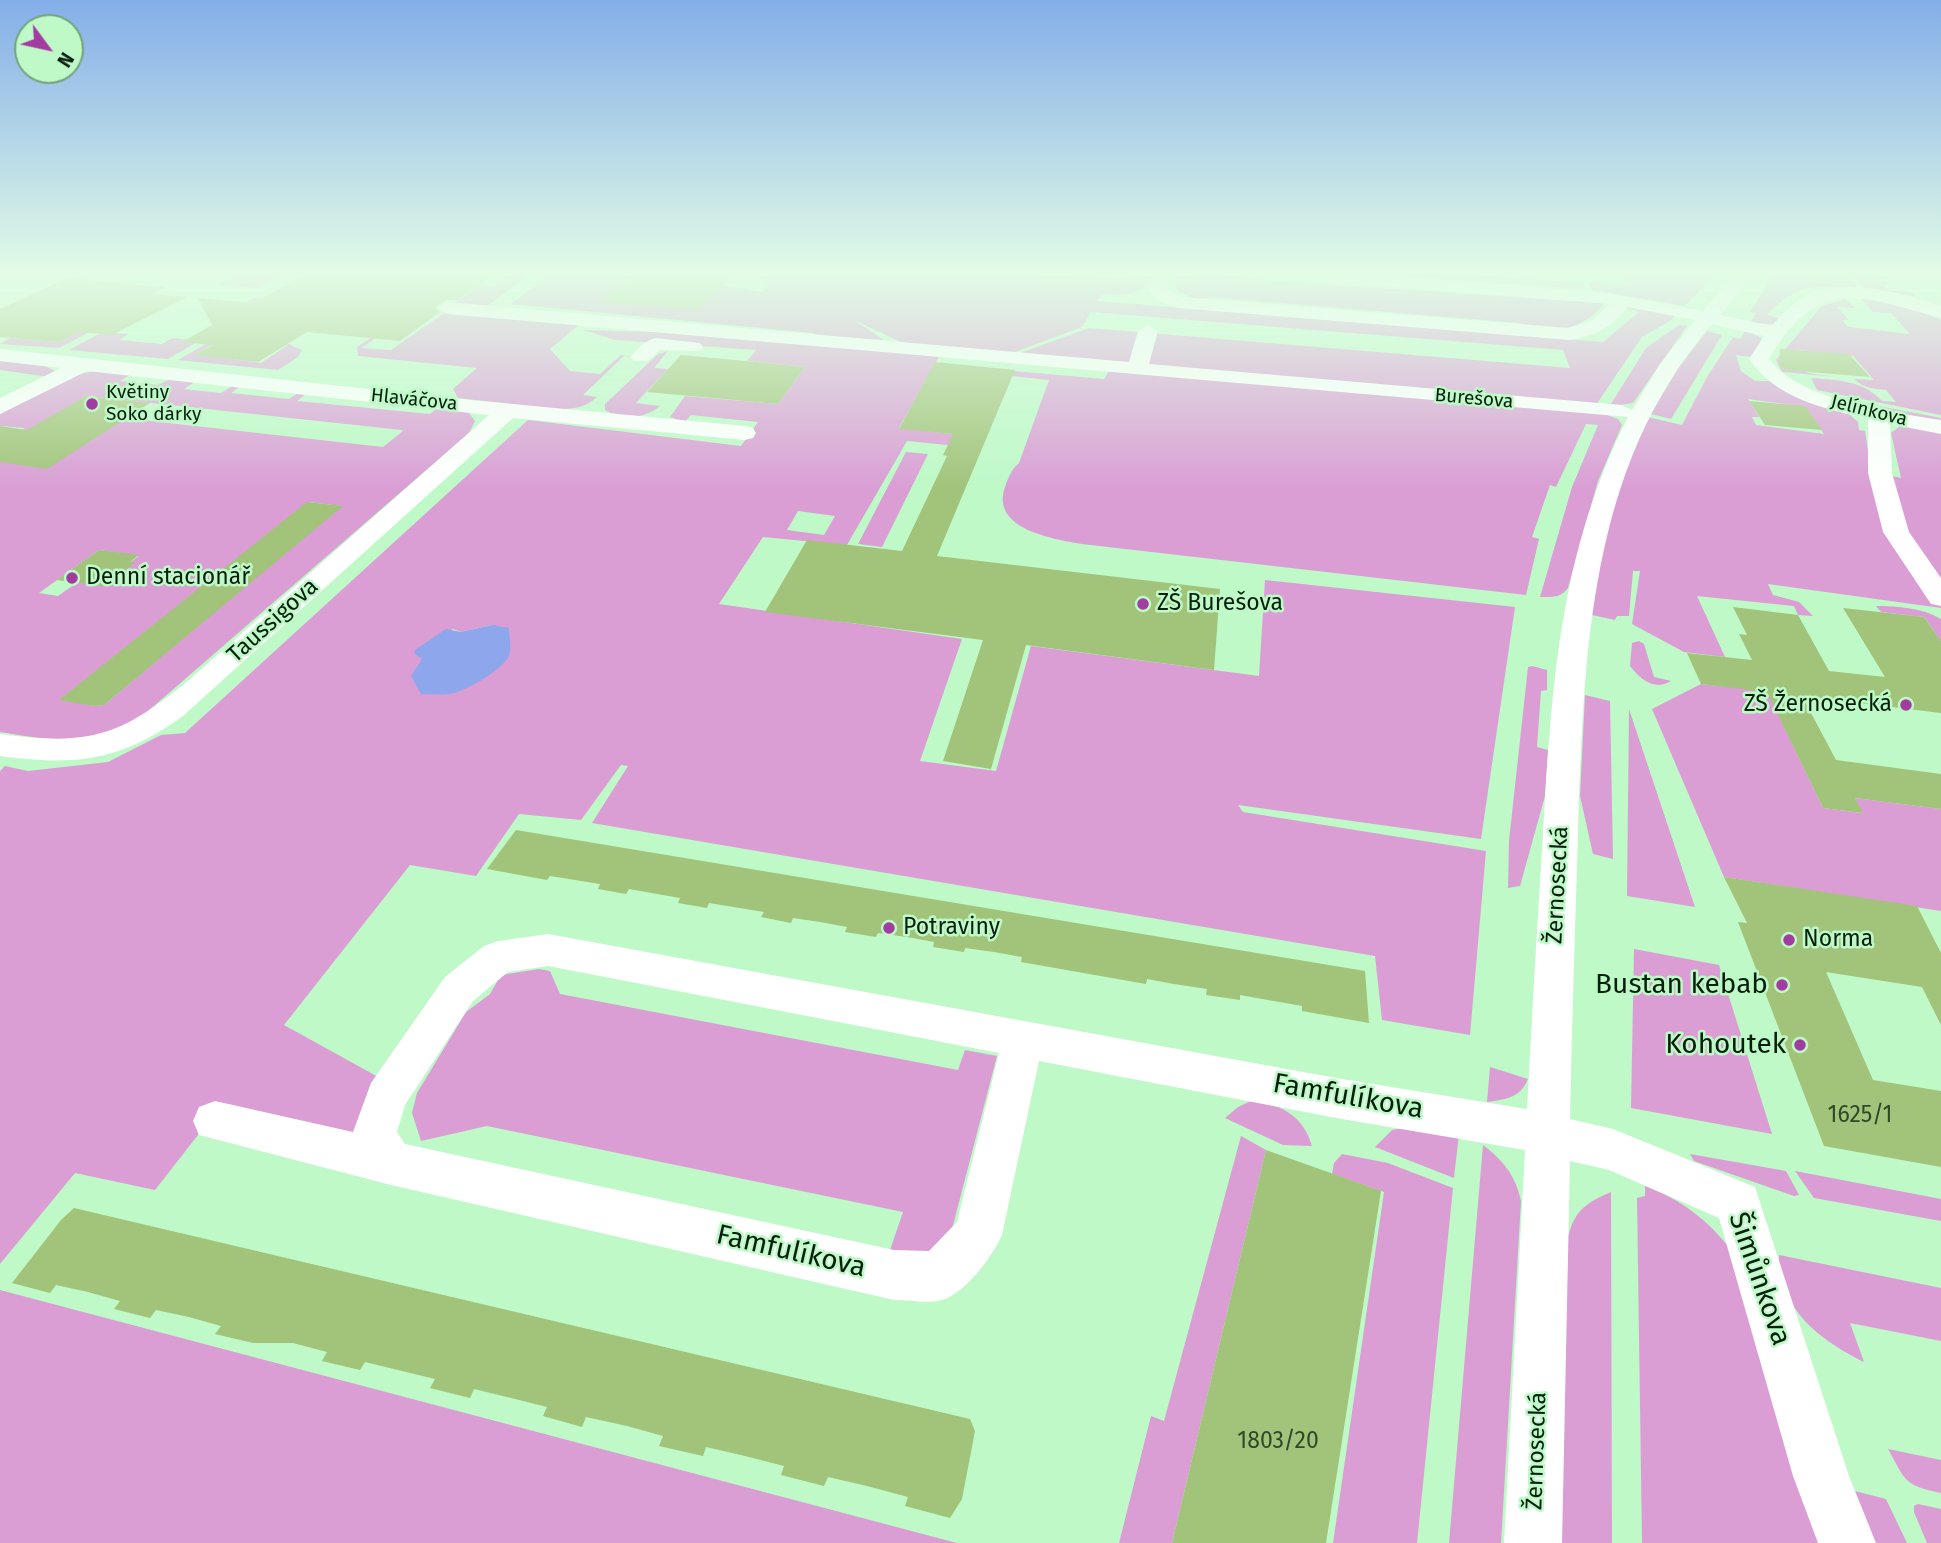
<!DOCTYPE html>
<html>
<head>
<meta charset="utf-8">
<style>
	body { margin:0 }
	#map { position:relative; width:1941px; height:1543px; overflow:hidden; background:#bef9c7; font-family:"Fira Sans",sans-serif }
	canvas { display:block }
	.north { position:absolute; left:14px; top:14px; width:70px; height:70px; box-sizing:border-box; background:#bef9c7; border:2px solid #75a27d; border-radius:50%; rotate:123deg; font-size:19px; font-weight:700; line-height:28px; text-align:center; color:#081f0e }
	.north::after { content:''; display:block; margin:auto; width:24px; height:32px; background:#a33ca0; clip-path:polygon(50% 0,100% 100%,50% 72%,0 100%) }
</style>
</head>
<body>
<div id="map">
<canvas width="1941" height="1543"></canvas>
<div class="north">N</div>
</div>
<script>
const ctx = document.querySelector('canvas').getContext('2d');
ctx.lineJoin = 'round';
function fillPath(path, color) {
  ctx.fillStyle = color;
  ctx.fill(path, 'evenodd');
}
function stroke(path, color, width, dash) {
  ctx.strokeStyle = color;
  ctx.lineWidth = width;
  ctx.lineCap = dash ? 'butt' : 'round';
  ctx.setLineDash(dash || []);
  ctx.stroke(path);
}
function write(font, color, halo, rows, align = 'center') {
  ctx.font = font + ' "Fira Sans",sans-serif';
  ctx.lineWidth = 5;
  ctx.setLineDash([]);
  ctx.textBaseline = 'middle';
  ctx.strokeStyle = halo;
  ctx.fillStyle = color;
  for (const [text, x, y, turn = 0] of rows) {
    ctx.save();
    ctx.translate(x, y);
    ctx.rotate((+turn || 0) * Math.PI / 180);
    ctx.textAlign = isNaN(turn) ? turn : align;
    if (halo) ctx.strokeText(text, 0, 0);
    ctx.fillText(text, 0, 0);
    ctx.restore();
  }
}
const green = new Path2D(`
	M242,273h41l-26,15 -37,-3z
	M513,273h19l-46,34 -35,-2 29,-20 15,1z
	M552,273h69l-1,2 12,1 -24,20 108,-11 46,7 7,-7 -8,-1 6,-1 -3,-2 7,-8h274l-10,2 112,4 -3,9 -15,6 -27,1 -5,6 506,41 36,-30 -13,-4 6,-2 45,7 -7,8 -28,16 -46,68 -584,-49 77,-28 481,40 -7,-18 -472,-38 -9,15 -70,26 -109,-10 -49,-23 30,20 -72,-4 1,-3 -302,-29z
	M1208,273l69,8 293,20 11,-4 23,7c-22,27 -53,31 -84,19l-310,-26 -12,4 -20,-10 -3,-5 4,-9z
	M1363,273h88l132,10 2,6z
	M1624,273h92l-31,33 -93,-16 -5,-8 42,3z
	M1775,273h101l13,12h-6l5,5 24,2 4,4 -50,-4 -12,-16 -6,-1 9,13c-42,-2 -59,-6 -90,27l16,4 -7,5 -26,-1 6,-10 -6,-1z
	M253,298l18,1 -103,60 -99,-9 56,-30 -13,13 17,1 -10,6 43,4 11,-6 18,2 64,-37 -9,-1z
	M1846,299l9,9 -18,-1 12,13h-7l6,7 62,7 -19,-21 -18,-1 -12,-13 31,4 49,16v96l-124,-25 -6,-12c25,2 52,2 71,23l14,1 -10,-12c-11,-1 -23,-2 -32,-11l20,1 -21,-24 -56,-6 5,15 6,8 28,4 -54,-5 -6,-12 46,-54z
	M128,307l8,1 -77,40 -59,-4 10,-6 49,4z
	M456,312l484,43 -41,73 87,10 -38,7 -41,-4 -60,104 -84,-8 -44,67 243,35 -42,122 76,10 35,-125 228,30 6,-96 250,27 -34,232 -243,-34 5,7 243,39 -16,184 -88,-15 -7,-64 -783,-133 36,-57 -7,-1 -40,55 -62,-6 -43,62 -66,-11 -126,160 96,53 -27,56 -130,-31 -68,87 -80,-17 -75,91v-493l5,-5 23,5 80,-9 53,-27 24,-2 343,-313 213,26 17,-24 -67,-7 -6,7 -15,-5 15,-21 93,8 27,-37 -58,-6 9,-11 -141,-10 -32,-10 74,2 -77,-8 -30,25 20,22 30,3 21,-19 16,2 -13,-1 -41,39 14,2c-12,11 -24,12 -40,12l-99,-11 -5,-9 24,-21 -119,-12 -1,-9 22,-15 4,1 -21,15 29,2 53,-37zM798,511l37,5 -11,19 -37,-5zM492,625l18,19 -2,12 -12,13 -74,-10 -3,-5 34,-25 8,3z
	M1679,325l8,1 -54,77 -24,4 37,-59z
	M1746,330l15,8 1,4 -11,15 -15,-2 5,16 14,10h14l9,6 69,16 1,-3 93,18v190l-173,-24 5,11 26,7 14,14 -15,-1 -4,-9 -97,-10 28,61 -41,-5 -52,-28 8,-53h-7l-4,45h-12l-2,4 -23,-5 -3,-71 50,-129 43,10 25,-48 26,-40 7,2zM1748,399l57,8 19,27 -68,-9 -4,-8h7zM1847,412l53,14 -9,7 10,45 -30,-7 -6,-40 -6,-1 -1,-8z
	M1707,331l15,4 -51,84 -20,-5 26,-44z
	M223,334l7,1 -34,19 65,9 28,-19 13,6 -4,7 -20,13 -100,-10z
	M668,351l-14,17 14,1 -32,34 24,3c-15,13 -38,14 -55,4v-6l53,-50z
	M0,361l45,5 10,5 -6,6 -49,-7z
	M96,371l34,4 -10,6 38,4 12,-6 26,2 -12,8 37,4 13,-8 7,1 -10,7 58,6 11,-7 7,1 -10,8 133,13 10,-8 29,7 6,8 -6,12 -329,285c-57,28 -79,24 -140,14v-290l25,-14 -25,-2v-12l75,-39zM86,396l316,34 1,1 -20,16 -322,-36zM308,502l33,4 -237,199 -10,1 -33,-7zM99,550l40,6 -10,7 4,1 -29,22 4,-25 -50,35 -19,-3z
	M1014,371l90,8 5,-8 496,43 13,5 4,6 -24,56 -30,107c-8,10 -15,9 -28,9l32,-110 26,-62 -12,-1 -30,63 -6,-2 -18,52 7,2 -13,56 -444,-51c-29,-5 -92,-15 -77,-57 4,-11 6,-17 14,-24l30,-83 -37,-4z
	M906,452l22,2 -46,93 -24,-3z
	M1876,606c21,0 47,2 65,13v22l-17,-24 -43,-5z
	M1639,641l5,3 10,33 17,4c-17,10 -30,-1 -41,-15l2,-23z
	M1532,666l15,4v20l-6,1 -4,56 11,3 -3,46 -25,90 -12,2 1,-47 19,-174z
	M1701,684l66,7 56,117 39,5 -7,-15 86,11v102l-217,-34 -72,-168z
	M1585,695l25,6 3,158 -20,-5 -13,-58z
	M1629,709l66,198 -68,-11z
	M1634,949l85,16 53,169 -141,-26z
	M539,969l11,2 10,23 398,76 7,-20 32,6 -46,177 -21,28 -41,-8 14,-41 -416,-86 -66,15 -9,-28 5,-20 49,-81 24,-18 11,-19z
	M1490,1067l38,12c-8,19 -21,20 -41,23z
	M1251,1101c30,2 53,16 61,45l-29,-1 -58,-27 13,-11z
	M1414,1126l45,8 -5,44 -79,-31 17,-17z
	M1241,1136l25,14 -94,393h-53l32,-127 13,5z
	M1483,1145c19,14 33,31 38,56l-20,342h-52z
	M1342,1154l46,9 65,25 -36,355h-84l51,-351 -52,-18 2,-11z
	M1690,1154l96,17 13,24 -5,1 -100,-35z
	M1795,1171l146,28v22l-127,-23z
	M1645,1186c37,14 63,34 87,65l89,292h-179l-5,-345 8,-2z
	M1611,1192l1,351h-55l9,-297c6,-32 16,-42 45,-54z
	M1779,1255l162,33v53l-91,-18 14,39c-44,-22 -86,-53 -85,-107z
	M0,1290l957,253h-957z
	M1888,1449l53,11v33c-38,-8 -35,-12 -53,-44z
	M1847,1489l39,10 21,44h-41z
	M1918,1504l23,5v34h-14l-13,-31v-6z`);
const water = new Path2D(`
	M492,625l17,3c0,8 3,20 0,28 -8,15 -44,36 -60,38 -9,1 -19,0 -28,0l-10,-18 11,-17 -8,-6 1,-3 31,-21 15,3z`);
const building = new Path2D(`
	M306,273h191l-40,27h-11l-9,6 -1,3 4,3 -40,29 -93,-9 -49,30 -64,-7 19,-10 -31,-3 30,-17 -14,-27 56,5z
	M635,273h100l-38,37 -96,-8z
	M68,278l97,9 -14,7 36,3 -75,38 -33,-3 -20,10 -59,-5v-28z
	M1780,349l69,5 21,23 -86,-7 -5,-5z
	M681,355l65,6 59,6 -27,37 -131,-12z
	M935,362l80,8 -78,186 283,33 -6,81 -188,-25 -35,124 -48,-8 40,-121 -218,-28 42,-72 95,11 45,-95 -4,-1 10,-21 -54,-5z
	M86,396l64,7 -103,66 -47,-7v-36l27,4z
	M1749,401l56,5 17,24 -57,-5z
	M307,502l36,4 -239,199 -10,1 -35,-6z
	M99,550l40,5 -9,7 5,1 -31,23 -47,-6z
	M1733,607l65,8 31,56 56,6 -42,-69 81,9 17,24v72l-139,-17 34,64 105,14v35l-86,-11 8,15 -40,-5 -56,-116 -66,-8 -14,-31 65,7 -13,-26 8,1z
	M516,830l849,141 4,52 -67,-12v-5l-34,-6 -28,-5v5l-34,-5 1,-6 -33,-5 -27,-5 -1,5 -125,-22 1,-5 -28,-5 -29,-4 -1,4 -31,-5 1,-5 -27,-5 -29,-4 -2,4 -31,-5 2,-5 -27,-5 -27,-4 -2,5 -30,-6 3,-5 -55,-9 -2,5 -29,-5 2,-5 -51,-9 -3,5 -28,-5 2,-5 -50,-8 -3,4 -60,-11z
	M1724,877l193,29 24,47v72l-19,-38 -96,-15 47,108 68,11v76l-117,-21 -86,-224 9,1z
	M1266,1150l115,41 -55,352h-154z
	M74,1208l896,211 5,12 -13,68 -12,19 -45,-12 3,-9 -41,-11 -39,-9 -4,9 -43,-11 3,-9 -39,-10 -39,-9 -3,9 -44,-10 4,-10 -36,-10 -41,-9 -4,10 -39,-11 4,-9 -36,-9 -37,-9 -4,9 -40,-10 5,-9 -70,-17 -5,8 -38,-9 5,-9 -34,-9h-40l-38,-9 6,-8 -32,-9 -33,-7 -6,8 -36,-9 6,-8 -32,-9 -32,-7 -6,8 -38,-10 49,-63z`);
const minor = new Path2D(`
	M1154,273h18l-6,16 15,8 388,31 24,-8 17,-16 -328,-26 -9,-5h79l254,20 97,18 33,-38h18l-34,42 52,11c10,-12 22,-25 36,-32 35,-17 98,0 133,12v12c-81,-21 -121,-46 -172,41 31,42 123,53 172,61v14l-51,-10 2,49 17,59 32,46v28l-10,-2 -48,-72 -15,-59v-54c-45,-11 -91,-20 -119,-60l15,-23 -52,-12c-124,142 -128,332 -134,510 -3,95 -6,190 -8,285l43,10 142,58 94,289 27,67h-58l-25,-67 -74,-258 -110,-48 -39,-9 -8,382h-58l21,-393 -189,-32 -297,-57 -37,174c-9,21 -39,62 -64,66 -13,2 -30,-1 -44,-1l-503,-115 -192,-50 -6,-14 6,-14 16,-6 138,31 18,-49 74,-106 39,-31 14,-5 50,-7 788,144 191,31c5,-92 10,-183 16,-275 9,-150 16,-280 85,-417l-1181,-103 -9,-6 9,-6 682,60 9,-31 10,-6 10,6 -9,33 473,41 10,5 28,-46 35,-44 -68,-13c-15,21 -32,29 -58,33l-391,-32c-12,-4 -23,-7 -30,-18zM548,966l451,87 -42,169 -28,29 -35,-1 -489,-106 -8,-12 8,-27 68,-104 35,-29z
	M655,338l45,5 3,4 -3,4 -40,-1 -12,11h-14l-3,-4c6,-8 14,-16 24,-19z
	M0,349l470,51 275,26 8,2 3,5 -3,5 -8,2 -232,-22 -330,298c-64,46 -107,50 -183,40v-22c90,12 120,3 190,-55l299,-264 -402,-44 -87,43v-16l61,-30 -61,-7z`);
const markers = [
	[92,404,7,"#a33ca0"],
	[72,578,7,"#a33ca0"],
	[1143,604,7,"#a33ca0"],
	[1906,705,7,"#a33ca0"],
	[889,928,7,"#a33ca0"],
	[1789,940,7,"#a33ca0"],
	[1782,985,7,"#a33ca0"],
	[1800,1045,7,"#a33ca0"]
];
const farPoinames = [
	["Květiny",106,393],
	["Soko dárky",106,415]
];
const farStreetnames = [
	["Burešova",1474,399,5],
	["Hlaváčova",414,400,6],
	["Jelínkova",1869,411,14]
];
const poiNames = [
	["Denní stacionář",86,578],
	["ZŠ Burešova",1157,604],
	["ZŠ Žernosecká",1892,705,"right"],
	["Potraviny",903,928],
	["Norma",1803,940]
];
const streetNames = [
	["Taussigova",273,621,-42],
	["Žernosecká",1558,885,-87],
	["Žernosecká",1537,1451,-88]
];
const nearNumbernames = [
	["1625/1",1860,1116],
	["1803/20",1278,1442]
];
const nearPoinames = [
	["Bustan kebab",1768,985],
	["Kohoutek",1786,1045]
];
const nearStreetnames = [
	["Famfulíkova",1348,1097,10],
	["Famfulíkova",791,1252,13],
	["Šimůnkova",1759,1279,71]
];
fillPath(green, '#da9ed5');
fillPath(water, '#8ea6eb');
fillPath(building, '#a1c37a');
fillPath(minor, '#fff');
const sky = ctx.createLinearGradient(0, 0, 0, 489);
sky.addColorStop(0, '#84aee9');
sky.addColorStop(0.56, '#e2fce6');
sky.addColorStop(1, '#e2fce600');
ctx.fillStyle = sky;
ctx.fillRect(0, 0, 1941, 489);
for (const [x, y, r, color] of markers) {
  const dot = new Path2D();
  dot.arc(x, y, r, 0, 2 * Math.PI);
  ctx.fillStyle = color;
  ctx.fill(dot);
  stroke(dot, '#bef9c7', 2.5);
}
write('19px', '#081f0e', '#bef9c7', farPoinames, 'left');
write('19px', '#081f0e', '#bef9c7', farStreetnames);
write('23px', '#081f0e', '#bef9c7', poiNames, 'left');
write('23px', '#081f0e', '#bef9c7', streetNames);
write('23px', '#2e4829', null, nearNumbernames);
write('28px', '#081f0e', '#bef9c7', nearPoinames, 'right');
write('28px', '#081f0e', '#bef9c7', nearStreetnames);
</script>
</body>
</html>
